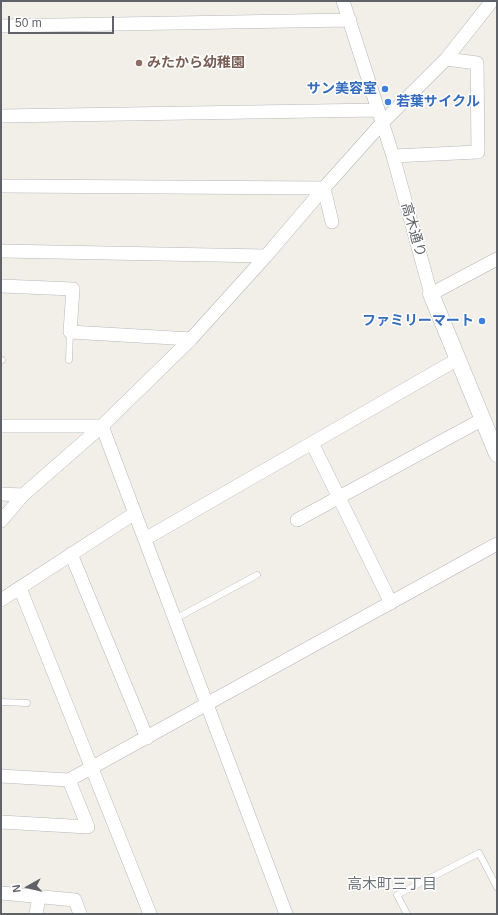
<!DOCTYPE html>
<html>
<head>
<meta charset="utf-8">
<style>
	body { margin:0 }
	#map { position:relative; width:498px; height:915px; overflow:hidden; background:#f1efe8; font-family:Arial,sans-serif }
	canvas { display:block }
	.frame { position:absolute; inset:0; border:2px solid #5f6368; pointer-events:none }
	.north { position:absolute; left:8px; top:867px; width:40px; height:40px; -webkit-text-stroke:3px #fff; paint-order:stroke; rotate:262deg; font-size:11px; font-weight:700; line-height:16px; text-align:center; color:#5f6368 }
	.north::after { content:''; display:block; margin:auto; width:14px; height:18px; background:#5f6368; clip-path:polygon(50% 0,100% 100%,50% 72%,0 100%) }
	.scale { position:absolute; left:8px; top:16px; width:106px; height:18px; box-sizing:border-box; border:2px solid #5f6368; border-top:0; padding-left:5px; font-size:12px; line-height:14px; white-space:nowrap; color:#5f6368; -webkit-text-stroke:3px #fff; paint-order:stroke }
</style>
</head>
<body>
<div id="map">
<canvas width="498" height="915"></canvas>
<div class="frame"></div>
<div class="north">N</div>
<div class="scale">50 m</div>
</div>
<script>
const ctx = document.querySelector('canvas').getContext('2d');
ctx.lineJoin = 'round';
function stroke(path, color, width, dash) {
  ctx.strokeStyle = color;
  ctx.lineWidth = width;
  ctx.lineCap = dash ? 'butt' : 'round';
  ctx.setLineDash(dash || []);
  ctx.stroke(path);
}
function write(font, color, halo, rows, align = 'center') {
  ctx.font = font + ' Arial,"Noto Sans JP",sans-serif';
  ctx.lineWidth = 3;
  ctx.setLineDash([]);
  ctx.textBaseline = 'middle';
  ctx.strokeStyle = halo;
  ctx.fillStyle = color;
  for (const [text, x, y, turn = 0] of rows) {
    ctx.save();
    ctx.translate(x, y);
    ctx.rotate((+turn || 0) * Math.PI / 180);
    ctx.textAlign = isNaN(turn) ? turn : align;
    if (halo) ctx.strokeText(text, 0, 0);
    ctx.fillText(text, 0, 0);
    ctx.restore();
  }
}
const service = new Path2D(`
	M1,360h1
	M69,360l1,-28
	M175,619l82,-44
	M1,702l26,1
	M407,914l-10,-19 82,-42 18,34`);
const minor = new Path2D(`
	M343,1l50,155 38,138 66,-35
	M1,26l349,-6
	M1,116l377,-6
	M393,156l85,-4 -1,-89 -31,-4
	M1,186l323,2
	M324,188l8,34
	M1,251l265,5
	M1,286l72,3 -3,43 121,7
	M1,426h101
	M102,426l184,488
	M312,443l79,160
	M1,494l22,1
	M297,520l186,-101
	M1,521l22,-26 79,-69 89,-87 75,-83 58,-68 58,-65 64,-64 46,-58
	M145,539l313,-180
	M71,554l76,184
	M20,588l130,326
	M1,600l134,-87
	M1,776l68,4 428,-236
	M1,822l87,5 -19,-47
	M1,893l74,7 5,14
	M36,914l3,-17`);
const tertiary = new Path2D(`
	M431,294l66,160`);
const markers = [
	[139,63,4,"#8d6e63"],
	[385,89,4,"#3f7fe0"],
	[388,102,4,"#3f7fe0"],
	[482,321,4,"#3f7fe0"]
];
const educationNames = [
	["みたから幼稚園",147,63]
];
const shopNames = [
	["サン美容室",377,89],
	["若葉サイクル",396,102,"left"],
	["ファミリーマート",474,321]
];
const streetNames = [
	["高木通り",413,230,74]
];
const neighbourhoodNames = [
	["高木町三丁目",392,885]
];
stroke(service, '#b5b8bc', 7);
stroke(minor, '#b5b8bc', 14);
stroke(tertiary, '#b5b8bc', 17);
stroke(service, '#fff', 6);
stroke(minor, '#fff', 13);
stroke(tertiary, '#fff', 16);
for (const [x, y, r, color] of markers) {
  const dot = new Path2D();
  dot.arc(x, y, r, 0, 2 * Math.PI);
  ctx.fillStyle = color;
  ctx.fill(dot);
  stroke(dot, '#fff', 1.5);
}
write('bold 14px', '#785e54', '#fff', educationNames, 'left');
write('bold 14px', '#366cbe', '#fff', shopNames, 'right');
write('14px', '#5f6368', '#fff', streetNames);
write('15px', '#70757a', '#fff', neighbourhoodNames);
</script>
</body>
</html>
